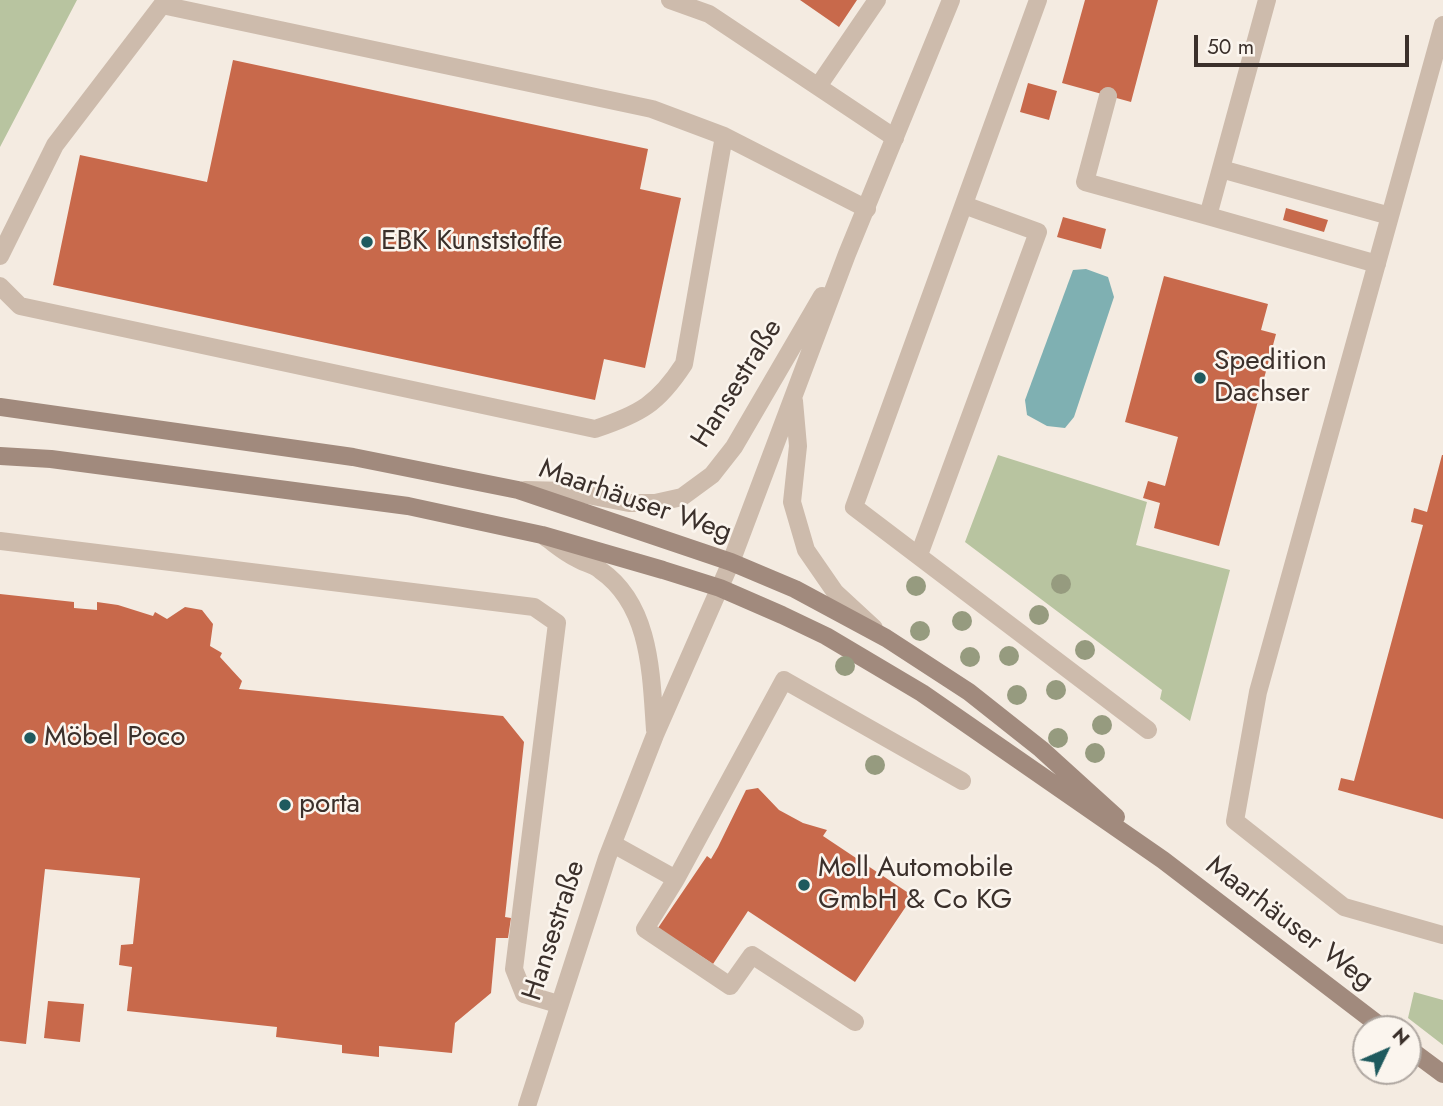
<!DOCTYPE html>
<html>
<head>
<meta charset="utf-8">
<style>
	body { margin:0 }
	#map { position:relative; width:1443px; height:1106px; overflow:hidden; background:#f4ebe1; font-family:Jost,sans-serif }
	canvas { display:block }
	.north { position:absolute; left:1352px; top:1015px; width:70px; height:70px; box-sizing:border-box; background:#fbf5ee; border:2px solid #aea6a0; border-radius:50%; rotate:46deg; font-size:19px; font-weight:700; line-height:28px; text-align:center; color:#3b302b }
	.north::after { content:''; display:block; margin:auto; width:24px; height:32px; background:#1f5a5e; clip-path:polygon(50% 0,100% 100%,50% 72%,0 100%) }
	.scale { position:absolute; left:1194px; top:35px; width:215px; height:32px; box-sizing:border-box; border:4px solid #3b302b; border-top:0; padding-left:9px; font-size:21px; line-height:24px; white-space:nowrap; color:#3b302b; -webkit-text-stroke:5px #fbf5ee; paint-order:stroke }
</style>
</head>
<body>
<div id="map">
<canvas width="1443" height="1106"></canvas>
<div class="north">N</div>
<div class="scale">50 m</div>
</div>
<script>
const ctx = document.querySelector('canvas').getContext('2d');
ctx.lineJoin = 'round';
function fillPath(path, color) {
  ctx.fillStyle = color;
  ctx.fill(path, 'evenodd');
}
function stroke(path, color, width, dash) {
  ctx.strokeStyle = color;
  ctx.lineWidth = width;
  ctx.lineCap = dash ? 'butt' : 'round';
  ctx.setLineDash(dash || []);
  ctx.stroke(path);
}
function write(font, color, halo, rows, align = 'center') {
  ctx.font = font + ' Jost,sans-serif';
  ctx.lineWidth = 5;
  ctx.setLineDash([]);
  ctx.textBaseline = 'middle';
  ctx.strokeStyle = halo;
  ctx.fillStyle = color;
  for (const [text, x, y, turn = 0] of rows) {
    ctx.save();
    ctx.translate(x, y);
    ctx.rotate((+turn || 0) * Math.PI / 180);
    ctx.textAlign = isNaN(turn) ? turn : align;
    if (halo) ctx.strokeText(text, 0, 0);
    ctx.fillText(text, 0, 0);
    ctx.restore();
  }
}
const green = new Path2D(`
	M0,0h77l-77,147z
	M998,455l149,47 -11,43 94,25 -40,151 -30,-22 2,-9 -197,-148z
	M1414,992l29,8v45l-35,-27z`);
const water = new Path2D(`
	M1086,269l22,8 6,20 -40,120 -9,11 -18,-2 -20,-11 -2,-15 48,-130z`);
const building = new Path2D(`
	M800,0h57l-18,27z
	M1085,0h73l-27,102 -69,-19z
	M233,60l415,89 -8,40 41,9 -36,170 -41,-9 -9,41 -542,-115 27,-130 127,27z
	M1028,83l29,8 -8,29 -29,-8z
	M1286,208l42,12 -4,12 -41,-12z
	M1063,217l43,12 -5,20 -44,-12z
	M1164,276l104,28 -7,26 15,4 -57,212 -65,-18 6,-25 -17,-5 5,-17 17,5 13,-49 -53,-15z
	M1442,455h1v364l-105,-29 3,-12 13,3 69,-256 -12,-3 3,-14 13,4z
	M0,594l74,8v6l23,2v-8l21,3 35,11 2,-4 12,7 18,-12 17,3 11,14 -3,22 12,7 -2,4 22,24 -3,8 264,27 21,26 -19,175 6,1 -3,20h-12l-5,55 -36,30 -3,30 -73,-7v11l-37,-4v-8l-66,-8 1,-10 -150,-16 5,-44 -13,-2 2,-20 12,-1 7,-66 -95,-9 -19,175 -26,-3z
	M758,788l21,22 24,13 24,7 -4,6 90,60 -58,86 -107,-71 -35,53 -55,-36 49,-72 4,3 7,-12 28,-57z
	M48,1001l36,3 -4,38 -36,-4z`);
const lane = new Path2D(`
	M670,0l39,14 186,124
	M1038,0l-184,507 294,223
	M1443,25l-185,667 -23,129 109,86 99,28
	M819,85l58,-85
	M1108,96l-23,86 123,34 59,-216
	M1221,169l169,47
	M1208,216l169,48
	M0,256l55,-111 107,-140 490,104 72,27 143,73
	M0,286l20,20 575,123c45,-15 63,-25 89,-65l40,-228
	M0,541l534,66 23,16 -43,346 10,25 34,10
	M919,555l119,-323 -74,-27
	M613,844l63,35 108,-199 178,101
	M676,879l-31,50 85,57 22,-31 103,67`);
const street = new Path2D(`
	M794,401l4,45 -6,56 14,48 29,42 39,36
	M525,490l42,1 62,12h26l27,-6 30,-22 22,-28 88,-151
	M545,537c10,7 20,16 31,21 7,5 17,6 24,12 51,35 51,104 55,160
	M527,1106l80,-248 48,-123 76,-173 116,-308 104,-254`);
const secondary = new Path2D(`
	M0,407l353,50 165,33 213,72 64,27 91,49 83,54 72,57 75,68
	M0,456l51,3 357,47 134,29 121,35 57,18 62,27 44,21 96,57 241,167 221,169
	M1408,1048l35,26`);
const trees = [
	[1061,584],
	[916,586],
	[1039,615],
	[962,621],
	[920,631],
	[1085,650],
	[1009,656],
	[970,657],
	[845,666],
	[1056,690],
	[1017,695],
	[1102,725],
	[1058,738],
	[1095,753],
	[875,765]
];
const markers = [
	[367,242,7,"#1f5a5e"],
	[1200,378,7,"#1f5a5e"],
	[30,738,7,"#1f5a5e"],
	[285,805,7,"#1f5a5e"],
	[804,885,7,"#1f5a5e"]
];
const poiNames = [
	["EBK Kunststoffe",381,242],
	["Spedition",1214,362],
	["Dachser",1214,394],
	["Möbel Poco",44,738],
	["porta",299,805],
	["Moll Automobile",818,869],
	["GmbH & Co KG",818,901]
];
const streetNames = [
	["Hansestraße",738,384,-58],
	["Maarhäuser Weg",635,502,19],
	["Maarhäuser Weg",1289,924,37],
	["Hansestraße",555,931,-72]
];
fillPath(green, '#b8c4a0');
fillPath(water, '#7fb0b2');
fillPath(building, '#c8694b');
stroke(lane, '#cdbbac', 18);
stroke(street, '#cdbbac', 18);
stroke(secondary, '#a18a7d', 18);
ctx.fillStyle = '#969b7f';
for (const [x, y] of trees) {
  ctx.beginPath();
  ctx.arc(x, y, 10, 0, 2 * Math.PI);
  ctx.fill();
}
for (const [x, y, r, color] of markers) {
  const dot = new Path2D();
  dot.arc(x, y, r, 0, 2 * Math.PI);
  ctx.fillStyle = color;
  ctx.fill(dot);
  stroke(dot, '#fbf5ee', 2.5);
}
write('28px', '#3b302b', '#fbf5ee', poiNames, 'left');
write('28px', '#3b302b', '#fbf5ee', streetNames);
</script>
</body>
</html>
